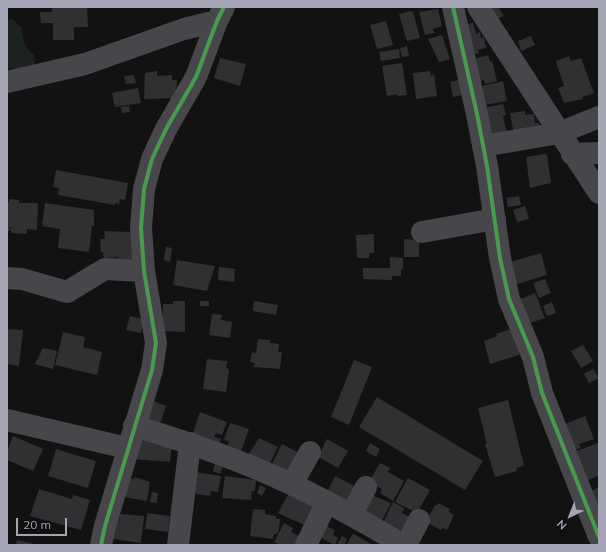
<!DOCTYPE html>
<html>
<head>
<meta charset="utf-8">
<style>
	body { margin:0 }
	#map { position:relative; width:606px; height:552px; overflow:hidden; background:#121213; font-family:Mulish,sans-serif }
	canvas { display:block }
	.frame { position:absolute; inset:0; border:8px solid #a3a5b4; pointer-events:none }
	.north { position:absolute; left:550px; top:496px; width:40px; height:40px; -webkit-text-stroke:3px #0d0d0e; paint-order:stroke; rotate:223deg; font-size:11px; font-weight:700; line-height:16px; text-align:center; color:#a3a5b4 }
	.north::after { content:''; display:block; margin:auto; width:14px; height:18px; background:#a3a5b4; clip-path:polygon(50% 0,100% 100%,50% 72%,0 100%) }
	.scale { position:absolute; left:16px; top:518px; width:51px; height:18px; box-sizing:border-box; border:2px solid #a3a5b4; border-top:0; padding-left:5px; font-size:12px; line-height:14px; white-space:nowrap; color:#a3a5b4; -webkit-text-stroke:3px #0d0d0e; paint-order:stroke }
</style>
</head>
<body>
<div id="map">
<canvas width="606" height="552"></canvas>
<div class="frame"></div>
<div class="north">N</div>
<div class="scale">20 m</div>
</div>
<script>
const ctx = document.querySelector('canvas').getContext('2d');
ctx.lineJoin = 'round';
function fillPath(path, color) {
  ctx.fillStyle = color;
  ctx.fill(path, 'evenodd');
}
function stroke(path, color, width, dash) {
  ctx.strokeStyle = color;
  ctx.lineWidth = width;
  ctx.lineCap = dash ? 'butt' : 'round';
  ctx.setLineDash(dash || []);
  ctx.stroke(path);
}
const green = new Path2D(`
	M12,19l10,9c0,10 3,21 12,27l1,9c-7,5 -17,8 -24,4l-4,2v-50z`);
const building = new Path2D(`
	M52,7h35l1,20h-14v13h-21v-17h-12l-1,-11h12z
	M490,7h8l6,9 -7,3z
	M438,9l4,17 -9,3 1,4 -9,2 -6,-23z
	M410,11l3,1 7,26 -13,3 -8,-27z
	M386,21l7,24 -16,4 -7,-24z
	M473,23l3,11 4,-2 1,6 3,-1 2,11 -8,2 1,3 -10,3 -7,-31z
	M442,35l8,24 -11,3 -11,-23z
	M531,36l4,9 -14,6 -3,-10z
	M407,46l2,10 -7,1 -2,-9z
	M399,49l1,9 -19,3 -2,-9z
	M488,55l2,7 2,-1 5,20 -12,3 -1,-4 -7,2 -3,-23z
	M569,56l2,5 10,-3 13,35 -12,4 1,2 -19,4 -6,-15 6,-2 -8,-25z
	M220,58l26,6 -6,22 -26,-8z
	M402,63l5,32 -10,1v-2l-10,2 -5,-30z
	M157,71v5l15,-1v5h5l-1,18 -32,1 1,-26z
	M430,71l1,5 3,-1 3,21 -21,3 -3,-26z
	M134,75l2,8 -10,1 -2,-8z
	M459,80l3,15 -9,2 -3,-15z
	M503,81l4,20 -22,4 -7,-18z
	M138,88l3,15 -26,4 -3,-14z
	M503,104l3,11 -3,1 4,17 -17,3 -7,-28z
	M129,106l1,6 -8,1 -1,-6z
	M525,111v4l9,-1 1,9h4l1,8 -26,4 -4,-22z
	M544,154l3,1 4,28 -21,5 -4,-31z
	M56,170l72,13 -3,17 -5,-1 -1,5 -4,-1v2l-57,-10 1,-7 -6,-1z
	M519,196l2,9 -13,2 -2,-9z
	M9,199l10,1v3h19l-1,27 -10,-1v5l-16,-1v-6h-1v4h-3v-29h2z
	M45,203l49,7v16l-2,-1 -3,27 -31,-4 2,-19 -18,-3z
	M525,206l4,13 -12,3 -4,-12z
	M104,231l27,1 2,27 -14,1 -1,-3 -14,1 -1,-6h-2l-1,-13h5z
	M374,234v19h-5v5h-12l-1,-23z
	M404,239l15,1v17h-15z
	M166,247l6,1 -2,14 -6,-2z
	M541,253l6,22 -30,9 -7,-22z
	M390,257l13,1v11h-2v7h-9v4l-29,-1v-11h27z
	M177,260l38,6 -8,25 -34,-6z
	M219,267l16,2 -1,13 -16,-2z
	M545,279l6,14 -12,5 -6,-15z
	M535,293l10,25 -18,6 -12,-23z
	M173,301h12v31l-22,-1v-27h10z
	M200,301h9v5h-9z
	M254,301l24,4 -2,10 -23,-4z
	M552,302l4,11 -9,3 -4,-10z
	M212,314l10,1 -1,5 11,2 -2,16 -21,-3z
	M130,316l14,3 -3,14 -15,-3z
	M514,328l8,26 -32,10 -6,-23 13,-5 -1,-2z
	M7,329l16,1 -4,36 -12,-2z
	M63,332l22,5 -2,10 19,5 -5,23 -42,-10z
	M258,339l12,1v3l9,1 -1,8h4l-2,17 -26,-2 1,-4 -5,-1 2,-10 4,1z
	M583,345l10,16 -12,7 -10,-17z
	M43,348l14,3 -4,18 -18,-5z
	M207,359l20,2 -1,7 3,1 -3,23 -23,-3z
	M354,360l18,7 -23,58 -18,-8z
	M593,369l6,9 -10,5 -5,-9z
	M377,397l106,64 -18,29 -106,-63z
	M151,400l15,6 -7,20 -16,-5z
	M508,400l16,66 -8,2 1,3 -22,6 -10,-33h2l-9,-36z
	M200,412l27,10 -5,13 -6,-2 -2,4 7,2 -3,9 -26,-12z
	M585,416l9,23 -15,5 2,4 -10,3 -11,-25z
	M230,423l19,6 -9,25 -14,-4 3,-9 -5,-1z
	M13,436l30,13 -10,22 -26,-11v-9z
	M135,437l37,8 -2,17 -38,-3z
	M259,438l19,9 -10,20 -21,-10z
	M327,439l21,12 -10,17 -20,-11z
	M370,443l10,6 -4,8 -10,-6z
	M598,443l1,33 -11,4 -4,-12 -7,3 -6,-18z
	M282,444l19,10 -12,21 -18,-9z
	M56,449l40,12 -8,27 -40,-12z
	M216,461l8,3 -4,10 -7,-3z
	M380,463l10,5 -2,4 16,9 -11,20 -13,-8 2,-4 -13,-7z
	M195,472l26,4 -3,16 -7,-1 -1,5 -18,-3z
	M225,476l31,4 -1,11h-3l-1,9 -29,-2z
	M335,476l21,11 -8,16 -22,-9z
	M135,477l15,5 -3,19 -23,-4 3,-19 7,1z
	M408,478l22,12 -13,23 -22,-11z
	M260,485l6,3 -4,8 -5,-3z
	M599,487v26l-11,-20z
	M39,489l33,10 1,-4 17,5 -9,30 -51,-14z
	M152,492l6,1 -1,10 -7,-1z
	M289,493l26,13 -9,20 -28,-13z
	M369,494l22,9 -10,19 -20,-9z
	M393,502l11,6 -2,5 10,5 -7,14 -6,-3 -2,2 -14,-8z
	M438,503l12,6 -1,3 5,3 -7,15 -4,-2 -2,2 -15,-8 9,-17 2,1z
	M253,509l12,1v4l11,2v3h4l-1,11 -2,4h-3l-1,5 -23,-3z
	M147,513l23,3 -2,16 -23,-3z
	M120,514l24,2 -3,27 -28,-4 2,-19 4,1z
	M284,523l9,5 -2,4 12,6 -4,7h-19l-6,-3z
	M323,525l12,5 -2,5 5,3 -3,7 -18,-9z
	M354,534l19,11h-27l6,-10z
	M342,536l5,3 -3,6h-7z
	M17,540l17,4v1h-18z`);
const minor = new Path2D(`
	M453,7l24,107 10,52 13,92 9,41 24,58 9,36 57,144
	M478,7l121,186
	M7,82l78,-18 99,-35 33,-8
	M483,146l76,-13 40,-16
	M572,154l27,-1
	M422,232l73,-13
	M7,278l15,1 45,13 38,-23 39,2
	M7,420l120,28
	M134,426c54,16 107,34 157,58 39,18 76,40 113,61
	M292,484l18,-32
	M351,515l15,-28
	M101,545l4,-19 47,-156 4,-27 -12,-72 -3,-43 3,-39 8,-30 14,-30 30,-52 21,-56 7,-14
	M178,545l12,-102
	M306,545l21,-43
	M406,545l13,-25`);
const cycleway = new Path2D(`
	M453,7l24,107 10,52 13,92 9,41 24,58 9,36 57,144
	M101,545l4,-19 47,-156 4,-27 -12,-72 -3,-43 3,-39 8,-30 14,-30 30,-52 21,-56 7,-14`);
fillPath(green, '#1c231e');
fillPath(building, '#303032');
stroke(minor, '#47474b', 22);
stroke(cycleway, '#469c4c', 4);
</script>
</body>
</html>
